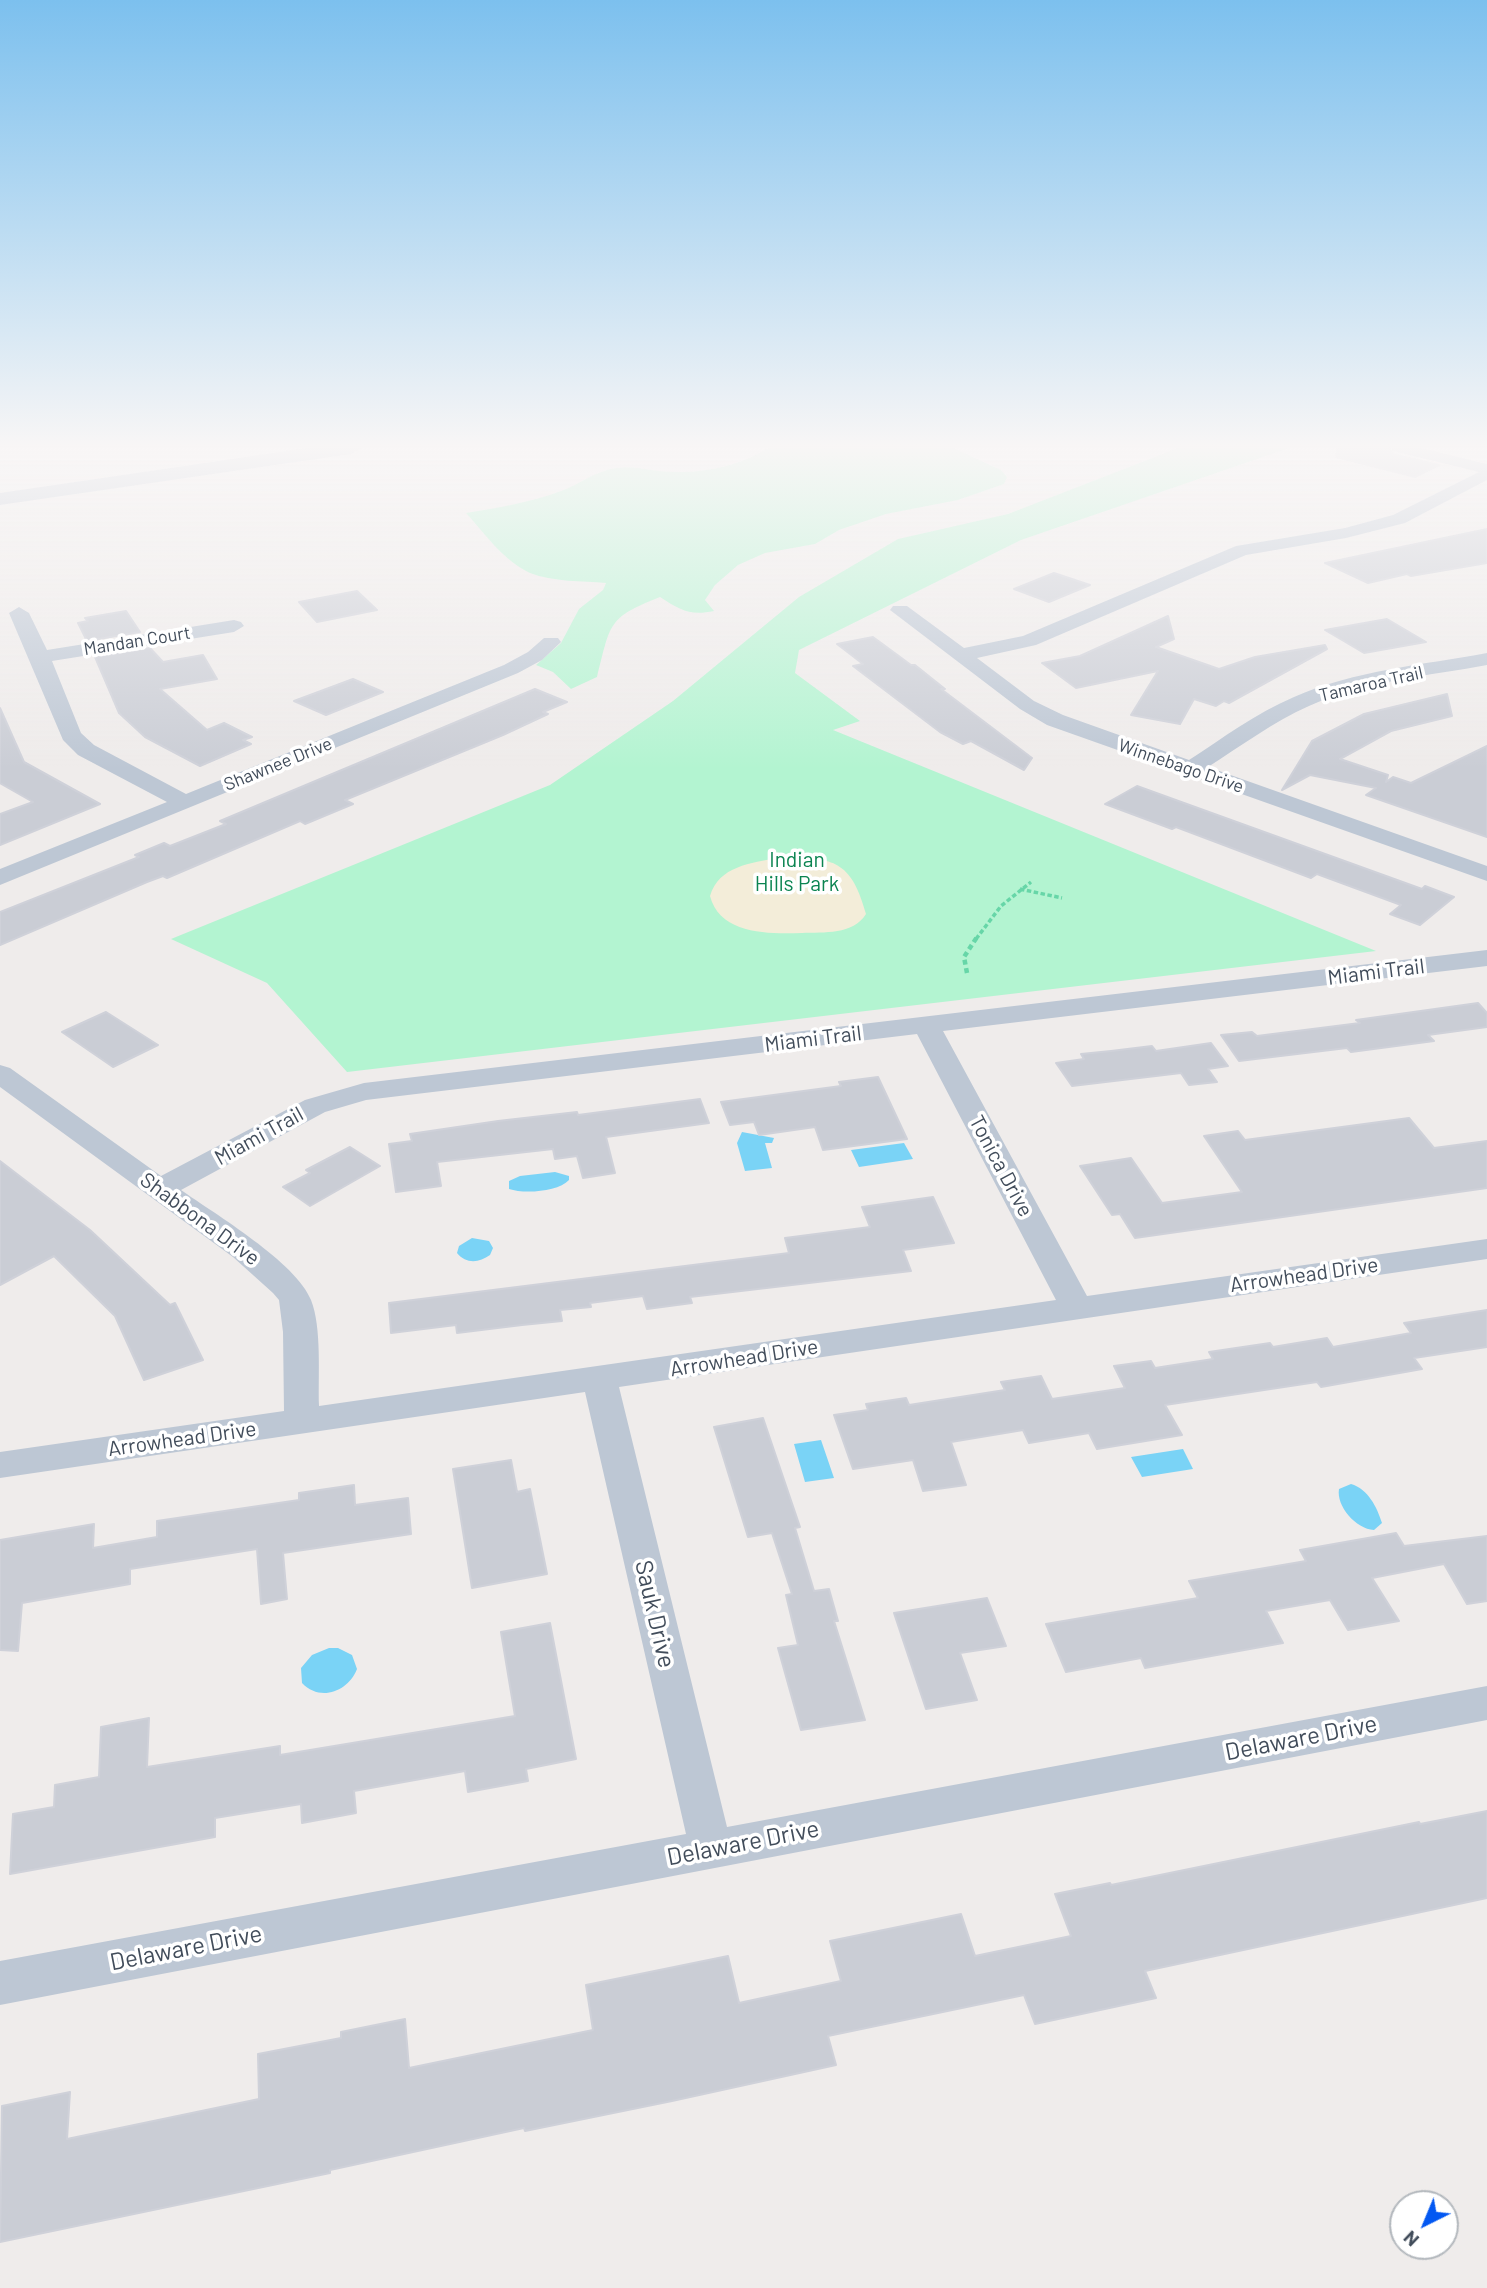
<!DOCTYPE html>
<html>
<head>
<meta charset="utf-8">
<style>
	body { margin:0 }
	#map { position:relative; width:1487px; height:2288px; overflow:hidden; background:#efeceb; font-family:Barlow,sans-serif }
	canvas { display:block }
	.north { position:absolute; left:1389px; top:2190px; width:70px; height:70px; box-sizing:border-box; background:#fff; border:2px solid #b3b8bd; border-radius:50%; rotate:223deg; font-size:19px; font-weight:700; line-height:28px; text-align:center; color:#424d5b }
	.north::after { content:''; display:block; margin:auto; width:24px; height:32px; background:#0358f2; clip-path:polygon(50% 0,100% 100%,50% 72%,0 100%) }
</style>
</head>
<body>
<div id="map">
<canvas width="1487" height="2288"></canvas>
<div class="north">N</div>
</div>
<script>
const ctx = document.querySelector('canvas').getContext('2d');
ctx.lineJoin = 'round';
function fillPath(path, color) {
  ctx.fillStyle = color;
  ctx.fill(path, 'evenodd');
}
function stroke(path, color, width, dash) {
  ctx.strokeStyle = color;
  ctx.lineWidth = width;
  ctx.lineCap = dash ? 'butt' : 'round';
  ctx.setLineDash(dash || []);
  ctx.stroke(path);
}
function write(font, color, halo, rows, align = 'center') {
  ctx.font = font + ' Barlow,sans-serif';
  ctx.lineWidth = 7;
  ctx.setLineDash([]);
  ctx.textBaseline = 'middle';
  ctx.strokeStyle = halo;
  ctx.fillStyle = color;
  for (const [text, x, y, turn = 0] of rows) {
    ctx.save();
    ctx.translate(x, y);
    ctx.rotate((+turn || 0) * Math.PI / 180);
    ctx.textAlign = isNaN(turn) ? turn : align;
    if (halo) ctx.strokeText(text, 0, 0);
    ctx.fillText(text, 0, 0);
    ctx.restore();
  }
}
const green = new Path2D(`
	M768,448h185l48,22 6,7 -3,7 -46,16 -72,14 -47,16 -24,14 -50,9 -27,12 -23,20 -10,15 9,11c-24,5 -34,-1 -54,-14 -53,21 -49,26 -63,80l-26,12 -18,-17 -17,-7 25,-22 18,-34 24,-19 3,-7c-24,-2 -53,-1 -76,-10 -26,-12 -45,-39 -64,-60 32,-5 65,-11 95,-22 19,-7 34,-20 55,-23 14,-2 28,1 43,3 36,4 78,-3 109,-23z
	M1178,448h111l-268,92 -222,110 -4,23 65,48 -27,9 543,221 -1029,121 -80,-89 -96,-44 379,-154 123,-84 126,-104 99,-58 110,-25z`);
const sand = new Path2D(`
	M778,858c54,-1 73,1 88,56 -13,21 -42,18 -64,19 -32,1 -82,2 -92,-37 9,-30 41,-33 68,-38z`);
const water = new Path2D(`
	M742,1132l32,6 -2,5h-7l7,25 -27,3 -8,-28z
	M904,1143l9,16 -54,8 -8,-17z
	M555,1172l14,4v4c-11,12 -45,14 -60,9v-8l11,-5z
	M472,1238l17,3 4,7 -3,7c-11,8 -24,9 -33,-2l2,-7z
	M821,1440l13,38 -29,4 -11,-38z
	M1183,1449l10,20 -51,8 -11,-20z
	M1351,1484c17,5 26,23 31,39l-8,7c-18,-1 -38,-24 -35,-41z
	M329,1648h9l14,7 5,14c-9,23 -37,33 -55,14l-1,-15 11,-13z`);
const building = new Path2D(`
	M1337,448h52l3,6 47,11 -24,12 -79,-20z
	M1487,529v34l-76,13 -4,-2 -39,9 -43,-20z
	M1054,573l36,12 -41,17 -35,-13z
	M357,591l20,19 -60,12 -18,-20z
	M126,611l14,21 -53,9 -9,-18 10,-2 -3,-3z
	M1168,616l6,23 -18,8 63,22 36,-12 70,-12 2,4 -98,54 -5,-2 -8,5 -22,-7 -14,25 -49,-9 27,-44 -82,17 -34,-25 38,-7z
	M1387,619l39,23 -62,11 -39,-23z
	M873,637l38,28h4l30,24h-4l91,69 -8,12 -53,-29 -8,3 -23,-12 -87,-66 10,-2 -26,-20z
	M150,648l13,14 40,-7 14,24 -57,10 47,41 17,-7 28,14 -9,3 8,4 -51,22 -55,-29 -26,-24 -24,-56z
	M353,679l30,13 -57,23 -32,-14z
	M535,689l32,13 -24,10 5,2 -45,21 -158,65 8,4 -48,20 -5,-3 -133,57 -4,-2 -16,6 -147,63v-33l139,-55 -4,-2 29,-12 6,3 56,-22 -6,-3z
	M1447,694l5,22 -61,15 -51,28 48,16 -2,7 7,-5 18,6 76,-37v91l-121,-42 10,-7 -66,-13 -28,15 30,-49 52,-27z
	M0,708l24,54 76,42 -100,41v-31l33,-12 -33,-19z
	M1137,786l285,103 3,-3 29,11 -34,28 -30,-11 11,-9 -84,-31 -6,4 -135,-51 -4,2 -67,-25z
	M1478,1003l9,10v14l-59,8 6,6 -83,11 -4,-4 -108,13 -18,-26 31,-3 5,4 103,-13 -4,-3z
	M106,1012l52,33 -45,22 -51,-35z
	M1211,1043l17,23 -20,3 9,13 -28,3 -8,-12 -109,13 -16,-23 28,-4 -3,-5 30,-3 41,-5 4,5z
	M878,1077l29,62 -84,11 -8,-23 -56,8 -5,-13 -24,3 -9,-23 120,-16 -2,-4z
	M700,1099l9,24 -103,14 9,36 -32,5 -6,-22 -22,3 -2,-10 -116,13 4,24 -45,6 -7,-48 23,-3 -2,-7 88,-13 79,-9 1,3z
	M1409,1118l25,30 53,-7v47l-352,50 -15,-24 -8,1 -32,-49 51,-8 31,45 80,-11 -38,-56 34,-5 7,9z
	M350,1147l30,19 -70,40 -27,-19 27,-14 -4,-3z
	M0,1161l90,69 80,75 5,-2 28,57 -59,20 -29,-64 -61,-60 -54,29z
	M933,1197l21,46 -51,7 8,21 -221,26 2,6 -45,6 -4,-13 -53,7 1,4 -31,3 2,11 -40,4 -65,8 -1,-8 -65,8 -2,-30 400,-50 -4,-15 85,-11 -8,-20z
	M1487,1310v37l-73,11 8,11 -101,18 -4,-5 -152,23 17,30 -85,14 -8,-16 -60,10 -6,-13 -72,12 15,43 -43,6 -10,-31 -60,9 -19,-54 34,-5 -2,-6 40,-6 3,7 96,-15 -4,-8 40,-6 11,23 73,-11 -11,-22 37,-5 4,7 58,-9 -4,-7 61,-9 3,4 54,-9 6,9 78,-14 -7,-10z
	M763,1418l37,109 -5,1 19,63 15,-2 9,32h-4l31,99 -64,10 -23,-82 20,-3 -12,-50 6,-1 -20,-61 -24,4 -34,-110z
	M511,1460l6,32 13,-3 17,85 -75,14 -19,-119z
	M354,1485l1,20 53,-7 3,36 -128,19 4,46 -26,5 -4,-55 -127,20v15l-108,19 -4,48 -18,-1v-110l94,-16 -1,24 64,-11v-16l142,-21v-7z
	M1396,1533l8,13 83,-10v65l-20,3 -23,-40 -72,14 27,43 -51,9 -18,-30 -64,11 17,32 -138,25 -4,-10 -75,14 -20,-48 152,-26 -9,-17 117,-20 -6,-11z
	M987,1598l19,48 -46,7 17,47 -51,9 -32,-96z
	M550,1623l26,136 -50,10 2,12 -60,11 -3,-21 -111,20 2,22 -54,10 -1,-19 -86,14v19l-205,37 3,-60 41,-7 1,-22 44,-8 2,-50 48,-9 -2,49 133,-21v9l235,-39 -14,-84z
	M1487,1811v87l-342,73 11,27 -121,26 -11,-29 -196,41 8,29 -164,36 -147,30 -1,-3 -194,42v3l-330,69 2,-136 68,-14 -3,47 192,-40 -1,-45 83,-16v-6l64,-13 4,49 184,-38 -7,-45 142,-29 11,47 102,-22 -11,-40 131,-27 14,42 96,-20 -16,-42 55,-11 1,2 308,-63 1,2z`);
const pathFar1 = new Path2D(`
	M1020,889l42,9
	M976,939l25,-33 30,-24`);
const path = new Path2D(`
	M967,973l-3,-16 13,-20`);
const minor = new Path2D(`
	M1391,448h30l66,16v16l-82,43 -59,15 -100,17 -210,90 -59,13 57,43 29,14 126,45c34,-22 67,-47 105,-63 61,-27 129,-32 193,-44v12c-59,11 -122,16 -178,41 -36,16 -68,40 -101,61l279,99v15l-440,-156 -27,-16 -130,-99 3,-4h14l57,42 59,-12 213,-90 109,-18 48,-13 86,-43 -86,-21z
	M19,607l10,6 18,37 187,-30 7,2 3,4 -10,6 -182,29 29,72 13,12 92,49 318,-129 24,-13 16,-14h14l3,4 -19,18 -24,13 -518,212v-16l167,-67 -89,-47 -15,-15 -54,-127z
	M1487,950v16l-544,65 144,265 400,-57v20l-868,128 108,440 760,-141v34l-1487,285v-44l686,-127 -101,-442 -585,86v-26l284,-41 -1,-79 -4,-32 -6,-7 -40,-36 -233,-170v-22l10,3 151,108 144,-76 59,-17zM917,1034l139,266 -737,106c-1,-31 3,-78 -8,-106 -14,-37 -96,-86 -130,-110l144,-78 41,-12z`);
const tertiary = new Path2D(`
	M307,448h54l-10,6 -351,51v-12z`);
const farStreetnames = [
	["Mandan Court",137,641,-9],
	["Tamaroa Trail",1371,684,-13],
	["Shawnee Drive",278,764,-22],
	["Winnebago Drive",1181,766,19]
];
const parkNames = [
	["Indian",797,860],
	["Hills Park",797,884]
];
const streetNames = [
	["Miami Trail",1376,972,-7],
	["Miami Trail",813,1039,-7],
	["Miami Trail",259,1136,-29],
	["Tonica Drive",1001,1166,62],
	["Shabbona Drive",200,1219,36],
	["Arrowhead Drive",1304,1275,-8],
	["Arrowhead Drive",744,1358,-9],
	["Arrowhead Drive",182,1439,-8]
];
const nearStreetnames = [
	["Sauk Drive",655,1614,77],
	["Delaware Drive",1301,1738,-11],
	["Delaware Drive",743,1843,-11],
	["Delaware Drive",186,1948,-11]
];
fillPath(green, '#b3f4d1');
fillPath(sand, '#f3edd9');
fillPath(water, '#7ad3f6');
fillPath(building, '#cacdd5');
stroke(building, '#cfd1d9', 2);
stroke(pathFar1, '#67d6a8', 3.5, [4.5, 2.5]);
stroke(path, '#67d6a8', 4.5, [5, 3.5]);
fillPath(minor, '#bdc7d4');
fillPath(tertiary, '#bdc7d4');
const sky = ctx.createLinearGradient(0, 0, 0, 769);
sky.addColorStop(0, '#7cc0ee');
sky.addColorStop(0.58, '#f8f6f6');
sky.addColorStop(1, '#f8f6f600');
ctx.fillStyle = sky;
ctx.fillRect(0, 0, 1487, 769);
write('18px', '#424d5b', '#fff', farStreetnames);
write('21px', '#0b8451', '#fff', parkNames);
write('21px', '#424d5b', '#fff', streetNames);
write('24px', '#424d5b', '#fff', nearStreetnames);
</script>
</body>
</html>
